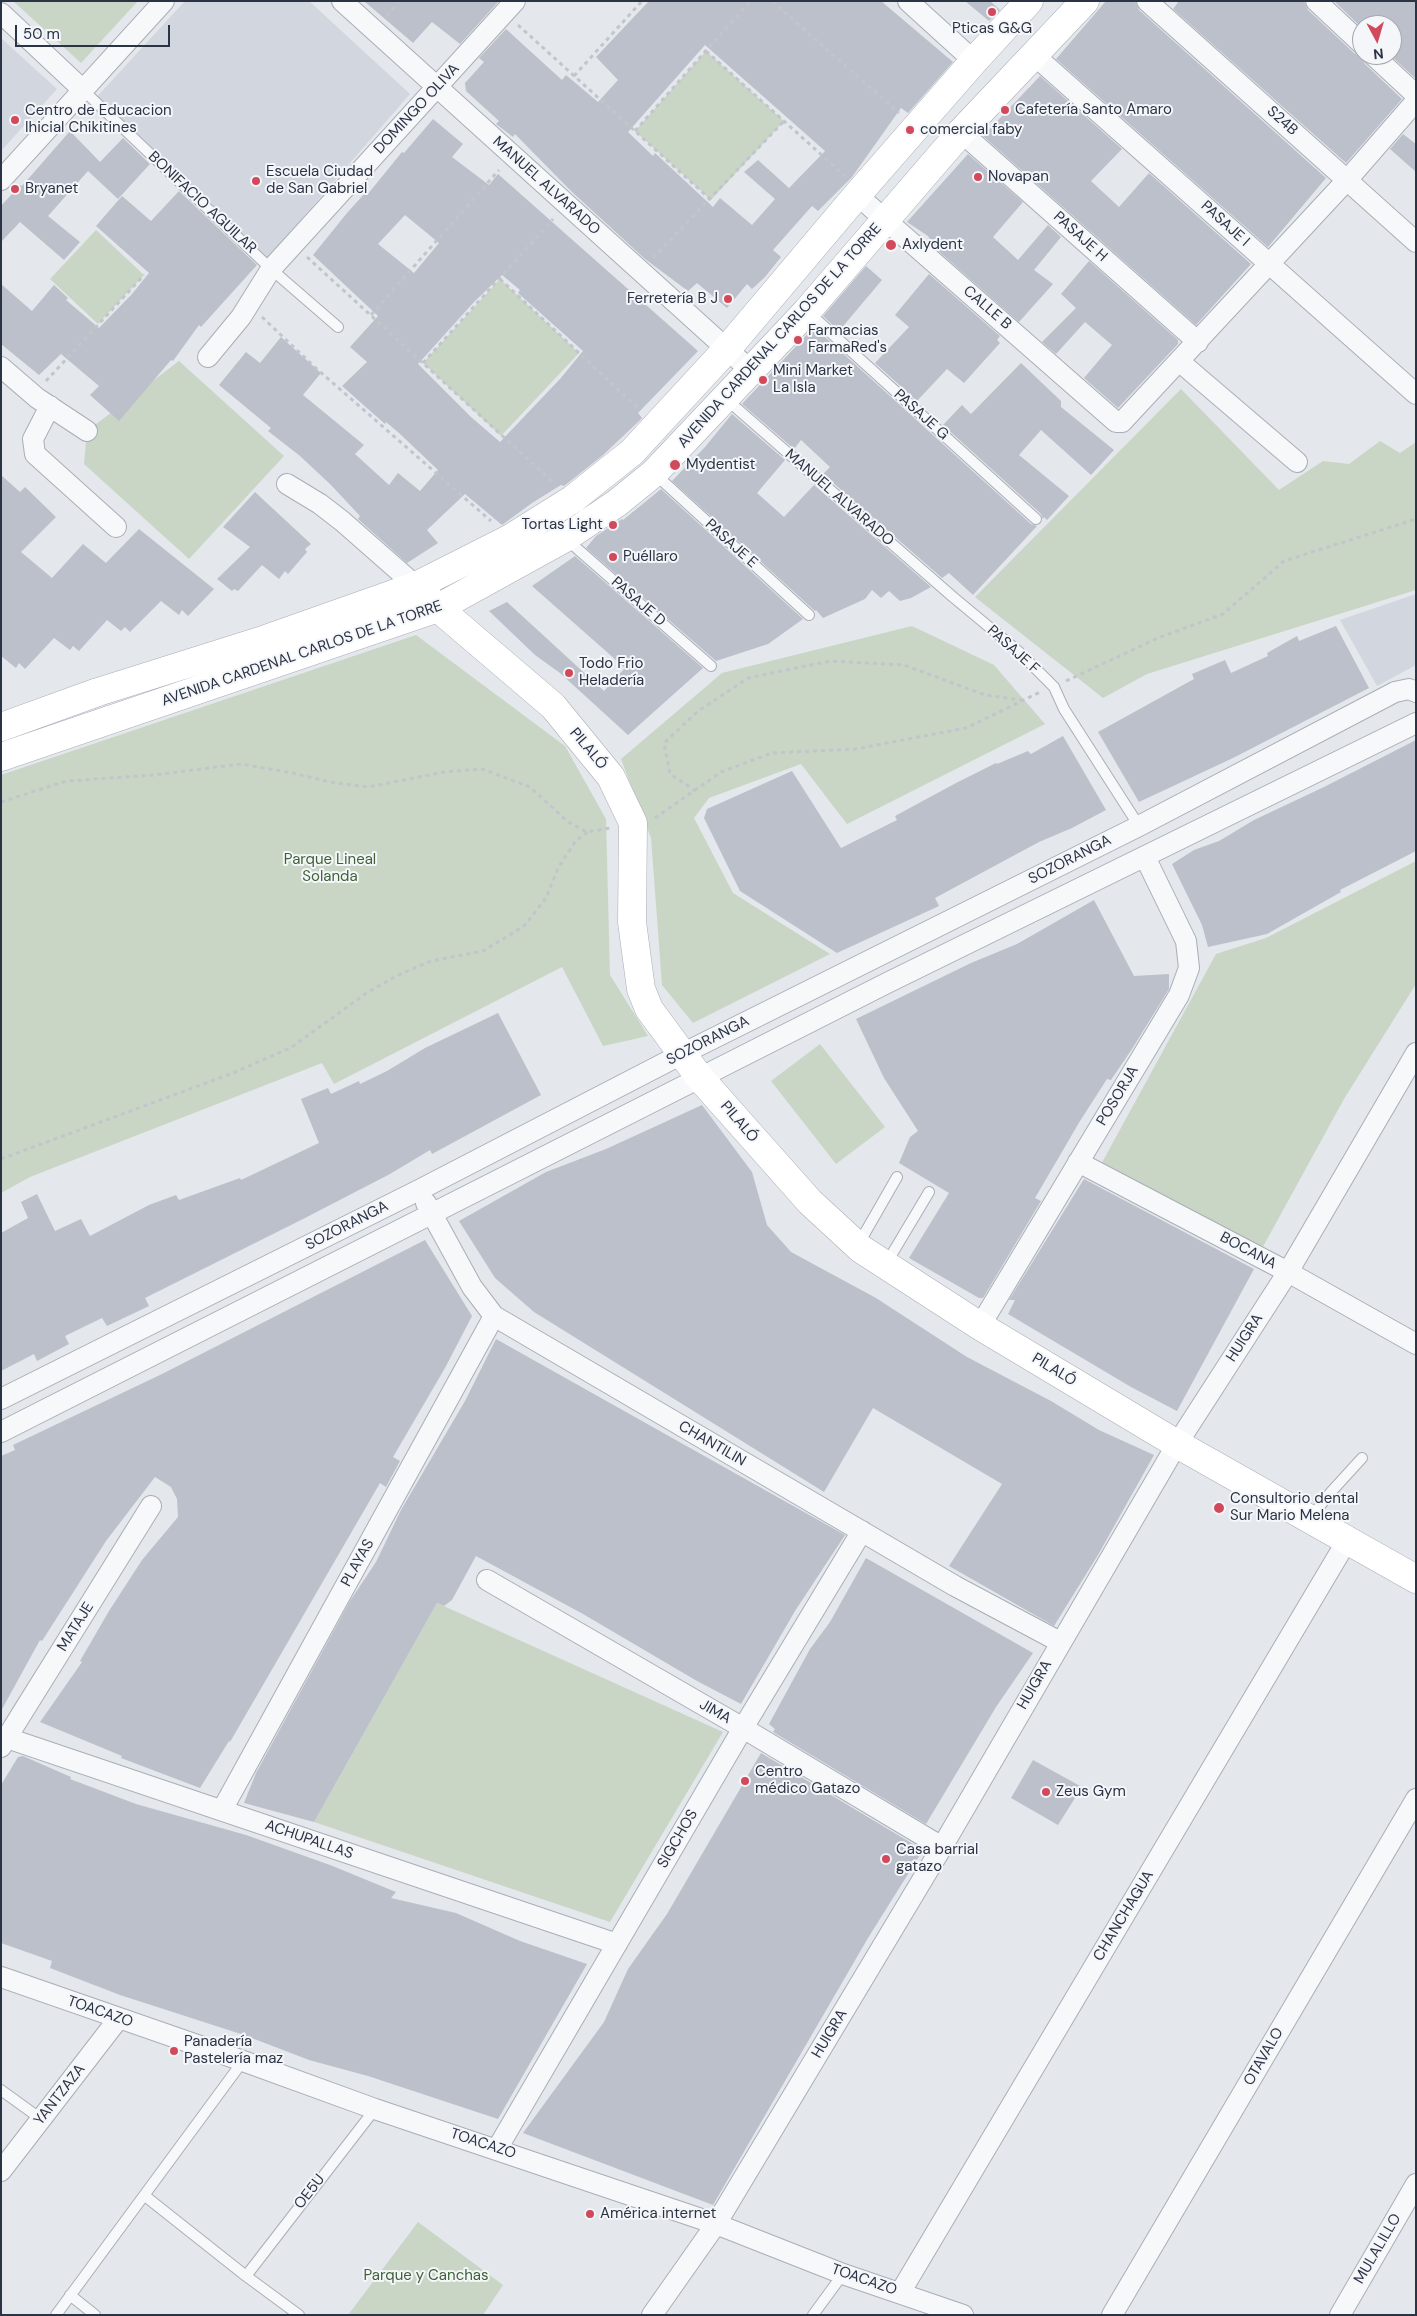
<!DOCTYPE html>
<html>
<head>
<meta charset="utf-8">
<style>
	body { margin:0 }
	#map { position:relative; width:1417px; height:2316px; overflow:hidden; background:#e4e7ec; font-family:"DM Sans",sans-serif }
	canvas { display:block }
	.frame { position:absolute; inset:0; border:2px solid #2b3445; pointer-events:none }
	.north { position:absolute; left:1352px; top:15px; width:50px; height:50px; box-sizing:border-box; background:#f4f6f9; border:1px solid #a4a8b1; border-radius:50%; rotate:174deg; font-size:14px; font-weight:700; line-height:20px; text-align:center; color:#2b3445 }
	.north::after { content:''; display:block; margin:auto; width:18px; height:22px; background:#d1495b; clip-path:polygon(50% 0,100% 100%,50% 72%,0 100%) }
	.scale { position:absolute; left:15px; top:25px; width:155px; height:22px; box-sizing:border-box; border:2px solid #2b3445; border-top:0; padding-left:6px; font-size:15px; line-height:18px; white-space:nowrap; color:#2b3445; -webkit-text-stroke:4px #f4f6f9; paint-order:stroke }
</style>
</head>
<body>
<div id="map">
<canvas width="1417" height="2316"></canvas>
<div class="frame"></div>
<div class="north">N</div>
<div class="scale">50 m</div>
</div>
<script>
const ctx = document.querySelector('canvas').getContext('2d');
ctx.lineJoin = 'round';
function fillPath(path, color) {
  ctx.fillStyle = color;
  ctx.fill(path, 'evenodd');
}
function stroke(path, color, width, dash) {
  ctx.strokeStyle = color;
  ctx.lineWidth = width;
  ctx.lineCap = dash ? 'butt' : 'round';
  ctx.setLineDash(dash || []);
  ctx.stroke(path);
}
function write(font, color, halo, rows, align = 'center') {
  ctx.font = font + ' "DM Sans",sans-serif';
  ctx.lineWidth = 4;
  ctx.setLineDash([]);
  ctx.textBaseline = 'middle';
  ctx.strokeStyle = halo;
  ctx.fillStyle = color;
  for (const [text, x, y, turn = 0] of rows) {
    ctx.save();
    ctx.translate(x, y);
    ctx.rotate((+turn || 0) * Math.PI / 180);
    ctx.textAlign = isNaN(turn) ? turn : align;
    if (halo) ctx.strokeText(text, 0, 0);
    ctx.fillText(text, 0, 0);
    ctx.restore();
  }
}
const built = new Path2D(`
	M185,1h124l101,93 -146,168 -171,-161z
	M1,38l56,51 -56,62z
	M1416,594v71l-39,21 -37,-66z`);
const green = new Path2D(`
	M13,1h125l-57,62z
	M706,51l78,70 -73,79 -76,-69z
	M96,230l48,45 -46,49 -48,-45z
	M500,279l79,74 -78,83 -78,-73z
	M179,361l105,95 -95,103 -105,-95 3,-33z
	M1181,389l98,101 44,-29 26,3 31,-23 20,12 16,-11v148l-269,84 -44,24 -128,-101z
	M912,626l82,39 51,59 -198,100 -46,-60 -92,34 -15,20 39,75 97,61 -137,69 -31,-38 -11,-147 -30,-79 101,-86z
	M416,635l149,111 41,73 4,156 38,61 -45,10 -41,-79 -228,117 -12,-21 -292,114 -29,16v-418z
	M1416,861v123l-72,115 -85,155 -160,-86 117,-214 50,-16z
	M820,1044l65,83 -49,37 -65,-83z
	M437,1603l286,129 -113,190 -296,-100z
	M418,2222l85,63 -20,30h-135z`);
const building = new Path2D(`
	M364,1h135l-39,43 -28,-22 -19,21z
	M649,1h232l72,61 -45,51 -7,-5 -49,69 -34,34 -6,-5 -39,44 8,7 -16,20 -13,12 -5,-5 -20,24 -30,-25 -9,8 -43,-32 -74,-68 -56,-57 -2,3 -17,-13 3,-3 -33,-30 -1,-8 19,-21 -5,-4 27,-29 56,51 4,-5 32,27 20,-22 -22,-23zM705,45l120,106 -36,37 -31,-28 -14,12 31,27 -23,26 -32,-27 -7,9 -58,-54 -2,3 -25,-24z
	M965,1h25l10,9 -11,11z
	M1106,1h29l4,9 187,168 -58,69 -212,-188z
	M1179,1h125l4,9 46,43 7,3 4,8 37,35 -56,64 -173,-154z
	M1334,1h82v78l-26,-24 2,-30h-30v3z
	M1040,76l82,73 -31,32 28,26 30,-34 102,91 -55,61 -213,-189z
	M433,119l30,25 -11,13 37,28 9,-11 200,177 -60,62 4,5 -5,5 -35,33 -38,30 -3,-1 -29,18 -30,22 -37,-31 -38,36 11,13 -31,20 -49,-44 2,-3 -29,-31 -31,-29 -32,-25 3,-3 -52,-43 27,-33 14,11 21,-26 40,36 -18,22 61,50 -9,9 34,31 9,-12 22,18 18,-21 -39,-37 -13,-11 -1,2 -43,-38 25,-24 -17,-15 28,-31 -65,-61 34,-42 18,-20 2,2 35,-43 2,1zM405,215l34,28 -25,30 -36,-29zM502,275l18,15 -2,3 65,58 -23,28 -60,63 -29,-25 -53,-53 56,-62z
	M70,131l30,31 23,-24 27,26 -32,35 -30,-28 -40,45 32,26 -16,18 -44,-38 -19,20v-36l19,-21 2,1z
	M1403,134l13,10v28l-26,-23z
	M968,154l55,48 -30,35 25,23 30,-35 13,12 -27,33 19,14 -34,38 -83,-73 -8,-13 -21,-14z
	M179,191l78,74 -56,62 -2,-2 -26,36 -2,-1 -52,61 -29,-26 9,-9 -38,-32 -22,21 -38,-31v-60l31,27 22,-26 14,13 -2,2 33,28 33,-34 17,-21 -53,-47 26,-30 29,25z
	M1089,261l89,79v4l-60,64 -34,-30 28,-33 -27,-23 -29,32 -14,-12 34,-34 -15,-14z
	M866,266l16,14 -43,51 -16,-15z
	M929,274l71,62 -3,4 3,3 -36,40 -17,-14 -30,32 -42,-38 34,-36 -14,-12z
	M814,327l217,197 6,2 -64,69 -24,-22 -7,5 -119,-104 7,-7 -29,-27 -7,9 -52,-45z
	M1021,363l40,38v6l53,43 -23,25 -50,-45 -22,25 50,41 -22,24 -3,-3 -1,2 -2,-5 -98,-89 19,-20 9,9z
	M732,414l53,46 -28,33 27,24 30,-32 117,102 -20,11 -11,3 -11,-10 -8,7 -9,-8 -7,9 -42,19 -7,-8 -1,1 -143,-130 33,-34z
	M1,475l19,17 5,-5 31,30 -35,35 31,26 31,-34 23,19 33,-34 75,60 -26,27 -6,-6 -3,5 -18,-14 -31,31 -5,-5 -4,4 -14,-11 -28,31 -6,-5 -3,4 -16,-12 -29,31 -6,-6 -3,5 -15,-12z
	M661,489l142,130 -35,25 -52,17 -130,-113 10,-12 26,-17 1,1z
	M255,492l56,52 -6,5 2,3 -19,22 -3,-3 -6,8 -17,-14 -24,26 -4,-2 -2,2 -15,-12 33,-32 -27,-20z
	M575,556l128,112 -75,67 -68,-62 -25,-18 -46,-44 18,-9 97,89 21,-23 -93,-82z
	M1336,626l33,62 -136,70 -94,44 -41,-70 96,-53 -2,-5 33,-14 6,13 37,-17 -1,-3 30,-17 2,5z
	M1063,736l43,74 -34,18 -33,14 -104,56 4,8 -102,47 -97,-62 -36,-73 3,-9 85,-38 49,77 56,-28 -2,-4 61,-33 40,-20 1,1 31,-13 3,3z
	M1416,740v111l-76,39 1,2 -74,42 -59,13 -6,-22 -30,-61 22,-14 25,-9 35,-21 70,-33z
	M1094,900l40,76 35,-2v15l-37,60 -21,31 -4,-1 -27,42 -45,77 6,3 -58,97h-4l-70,-40 40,-65 -50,-30 11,-26 8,-6 -34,-53 -28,-59 115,-56 46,-19z
	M498,1013l43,82 -109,59 -2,-4 -40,24 -87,45 -158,79 4,8 -42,20 -5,-8 -37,18 4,8 -32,17 -3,-7 -33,17v-138l27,-15 -7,-16 16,-8 18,37 26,-12 9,17 59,-31 27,-10 3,5 61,-22 1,2 78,-37 -18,-44 27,-11 3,6 28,-13 1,3 27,-13 38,-23z
	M702,1105l50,67 15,53 24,27 85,46 91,59 84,44 48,29 55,25 -56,100 -44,71 -105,-60 53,-82 -129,-76 -49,84 -290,-180 -39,-34 -36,-57 87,-49 60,-23z
	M1084,1179l170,90 -77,142 -46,-24 -123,-73 7,-14h-6z
	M425,1240l47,76 -27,52 -52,89 7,4 -14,26 -6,-4 -150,259 -1,-1 -29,47 -79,-30 1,-2 -82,-34 42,-60 -2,-1 29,-50 33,-51 36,-43 -1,-18 -6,-12 -16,-10 -49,64 -64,100 -2,-1 -39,71v-255l14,-6 -2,-5 149,-71z
	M496,1339l349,196 -50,76 -54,93 -44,-23 -114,-67 -107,-58 -24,44 -8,6 -7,-3 -123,219 -70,-19 12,-30 94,-172 26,-39 25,-52 64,-109z
	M866,1558l167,95 -37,54 -70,117 -153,-92 2,-3 -6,-5 41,-75 20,-27z
	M761,1753l162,97 -55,88 -155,267 -190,-72 81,-111 24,-53 39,-55z
	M23,1756l48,21 -1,2 66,25 110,31 84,30 66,27 -5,6 65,15 64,28 67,23 -89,155 -130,-43 -59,-16 -65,-25 -124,-40 -70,-27 2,-7 -51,-18v-158l17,-28z
	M1033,1760l49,27 -24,38 -47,-27z`);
const path = new Path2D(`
	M772,1l127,112
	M387,16l12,-15
	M518,25l193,175
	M706,51l139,125
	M574,76l68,-75
	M635,131l115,-130
	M307,257l248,227
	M653,258l131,-137
	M500,279l140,131
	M371,315l128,-145
	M262,317l56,53 173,151
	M423,363l130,-144
	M46,381l98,-106
	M1066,681l92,-43 65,-24 61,-53 132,-42
	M696,791l-26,-17 -6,-31 33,-31 51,-34 82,-17 74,4 81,30 36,5
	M1,802l65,-21 88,-6 87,-11 52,9 37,9 38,5 76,-15 38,-3 48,18 38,35 19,10 23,-4
	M655,818l66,-46 51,-19 84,-4 110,-21 74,-36
	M1,1159l232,-86 59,-26 73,-53 31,-18 35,-15 52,-10 41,-25 22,-28 12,-30 17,-26 12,-10`);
const lane = new Path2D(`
	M83,90l188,179 67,58
	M807,311l229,208
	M726,399l227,198 65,54 36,36 10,22 75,117
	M655,474l154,141
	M565,538l146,128
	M858,1245l39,-68
	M886,1264l43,-72
	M1311,1517l20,-25 31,-34
	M1,2090l40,29
	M145,2196l101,80 53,39
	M246,2276l129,-167
	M70,2295l25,20
	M56,2315l187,-254
	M813,2315l30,-41`);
const street = new Path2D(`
	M342,1l408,369
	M908,1l66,60
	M1147,1l269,241
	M1316,1l46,43
	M1,13l82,77
	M1034,55l382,339
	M1373,55l43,40
	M961,132l237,210
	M1,180l163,-179
	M857,195l259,227h6l226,-243 68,-78
	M208,357l33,-40 30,-48 244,-268
	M1180,362l117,100
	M1,367l36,31 50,33
	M50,406l-17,33 2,15 81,73
	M287,484l33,20 22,17 74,65
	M1078,1162l210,110 128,72
	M426,1203l46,84 22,29 461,270 105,56
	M980,1326l199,-331 10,-27 -3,-27 -41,-84
	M1,1399l418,-209 263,-136 457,-228 256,-134 14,-3 7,3
	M1,1432l886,-449 529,-260
	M487,1580l256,148 199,119
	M1,1736l616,208
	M1,1747l150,-241
	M222,1810l272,-494
	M1,1977l242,84 132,48 341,115 127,50 120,41
	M497,2149l246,-421 119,-197
	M1,2171l118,-153
	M900,2293l448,-754
	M652,2315l64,-91 226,-377 235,-403 111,-172 128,-219
	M1112,2315l304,-516
	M1340,2315l76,-131`);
const secondary = new Path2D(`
	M416,586l22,22 115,98 58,71 22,46 -1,99 9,67 8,20 51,69 110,124 51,47 119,77 197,118 239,135
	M1,727l97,-35 168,-53 150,-53 93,-47 64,-40 59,-47 95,-103 130,-154 117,-134 55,-60
	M1,757l437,-149 127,-70 52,-35 37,-30 71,-75 82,-87 154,-179 124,-131`);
const markers = [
	[992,12,5,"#d1495b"],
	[1005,110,5,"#d1495b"],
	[15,120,5,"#d1495b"],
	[910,130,5,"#d1495b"],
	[978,177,5,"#d1495b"],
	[256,181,5,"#d1495b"],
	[15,189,5,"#d1495b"],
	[891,245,6,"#d1495b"],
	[728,299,5,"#d1495b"],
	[798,340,5,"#d1495b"],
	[763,380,5,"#d1495b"],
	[675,465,6,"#d1495b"],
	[613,525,5,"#d1495b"],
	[613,557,5,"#d1495b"],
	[569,673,5,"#d1495b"],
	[1219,1508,6,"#d1495b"],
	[745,1781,5,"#d1495b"],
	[1046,1792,5,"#d1495b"],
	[886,1859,5,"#d1495b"],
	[174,2051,5,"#d1495b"],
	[590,2214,5,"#d1495b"]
];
const poiNames = [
	["Pticas G&G",992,29,"center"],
	["Cafetería Santo Amaro",1015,110],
	["Centro de Educacion",25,111],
	["Ihicial Chikitines",25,128],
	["comercial faby",920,130],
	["Escuela Ciudad",266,172],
	["de San Gabriel",266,189],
	["Novapan",988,177],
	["Bryanet",25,189],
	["Axlydent",902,245],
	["Ferretería B J",718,299,"right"],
	["Farmacias",808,331],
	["FarmaRed's",808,348],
	["Mini Market",773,371],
	["La Isla",773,388],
	["Mydentist",686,465],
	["Tortas Light",603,525,"right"],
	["Puéllaro",623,557],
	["Todo Frio",579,664],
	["Heladería",579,681],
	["Consultorio dental",1230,1499],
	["Sur Mario Melena",1230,1516],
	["Centro",755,1772],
	["médico Gatazo",755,1789],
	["Zeus Gym",1056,1792],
	["Casa barrial",896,1850],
	["gatazo",896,1867],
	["Panadería",184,2042],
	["Pastelería maz",184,2059],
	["América internet",600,2214]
];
const streetNames = [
	["DOMINGO OLIVA",417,109,-47],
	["S24B",1282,121,42],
	["MANUEL ALVARADO",546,186,42],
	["BONIFACIO AGUILAR",202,203,43],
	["PASAJE I",1225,224,42],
	["PASAJE H",1080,237,42],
	["CALLE B",987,308,41],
	["AVENIDA CARDENAL CARLOS DE LA TORRE",780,336,-48],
	["PASAJE G",921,415,42],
	["MANUEL ALVARADO",839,498,41],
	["PASAJE E",731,544,42],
	["PASAJE D",638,602,41],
	["PASAJE F",1013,650,42],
	["AVENIDA CARDENAL CARLOS DE LA TORRE",302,654,-19],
	["PILALÓ",588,749,50],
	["SOZORANGA",1070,860,-27],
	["SOZORANGA",708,1041,-27],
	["POSORJA",1118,1096,-59],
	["PILALÓ",739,1122,49],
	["SOZORANGA",347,1226,-27],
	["BOCANA",1248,1251,28],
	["HUIGRA",1245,1338,-57],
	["PILALÓ",1054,1370,31],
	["CHANTILIN",712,1444,30],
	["PLAYAS",358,1563,-61],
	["MATAJE",76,1627,-58],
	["HUIGRA",1035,1685,-60],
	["JIMA",715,1712,30],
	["SIGCHOS",678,1839,-60],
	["ACHUPALLAS",309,1840,19],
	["CHANCHAGUA",1124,1916,-59],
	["TOACAZO",100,2012,19],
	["HUIGRA",830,2034,-59],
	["OTAVALO",1264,2057,-60],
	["YANTZAZA",60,2095,-52],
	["TOACAZO",483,2144,18],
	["OE5U",310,2192,-52],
	["MULALILLO",1378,2249,-60],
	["TOACAZO",864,2280,19]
];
const parkNames = [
	["Parque Lineal",330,860],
	["Solanda",330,877],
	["Parque y Canchas",426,2276]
];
fillPath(built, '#d2d6de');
fillPath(green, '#c9d6c5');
fillPath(building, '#bbc0ca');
stroke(lane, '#a9aeb7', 12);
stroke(street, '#a9aeb7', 22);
stroke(secondary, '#a9aeb7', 29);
stroke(path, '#c2c5cb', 3, [4, 4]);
stroke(lane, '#f7f8fa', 10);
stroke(street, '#f7f8fa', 20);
stroke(secondary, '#fff', 28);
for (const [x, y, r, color] of markers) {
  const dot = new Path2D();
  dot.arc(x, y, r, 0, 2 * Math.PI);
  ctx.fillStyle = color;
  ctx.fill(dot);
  stroke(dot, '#f4f6f9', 2);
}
write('15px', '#2b3445', '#f4f6f9', poiNames, 'left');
write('15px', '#2b3445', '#f4f6f9', streetNames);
write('15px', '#3f6138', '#f4f6f9', parkNames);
</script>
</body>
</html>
